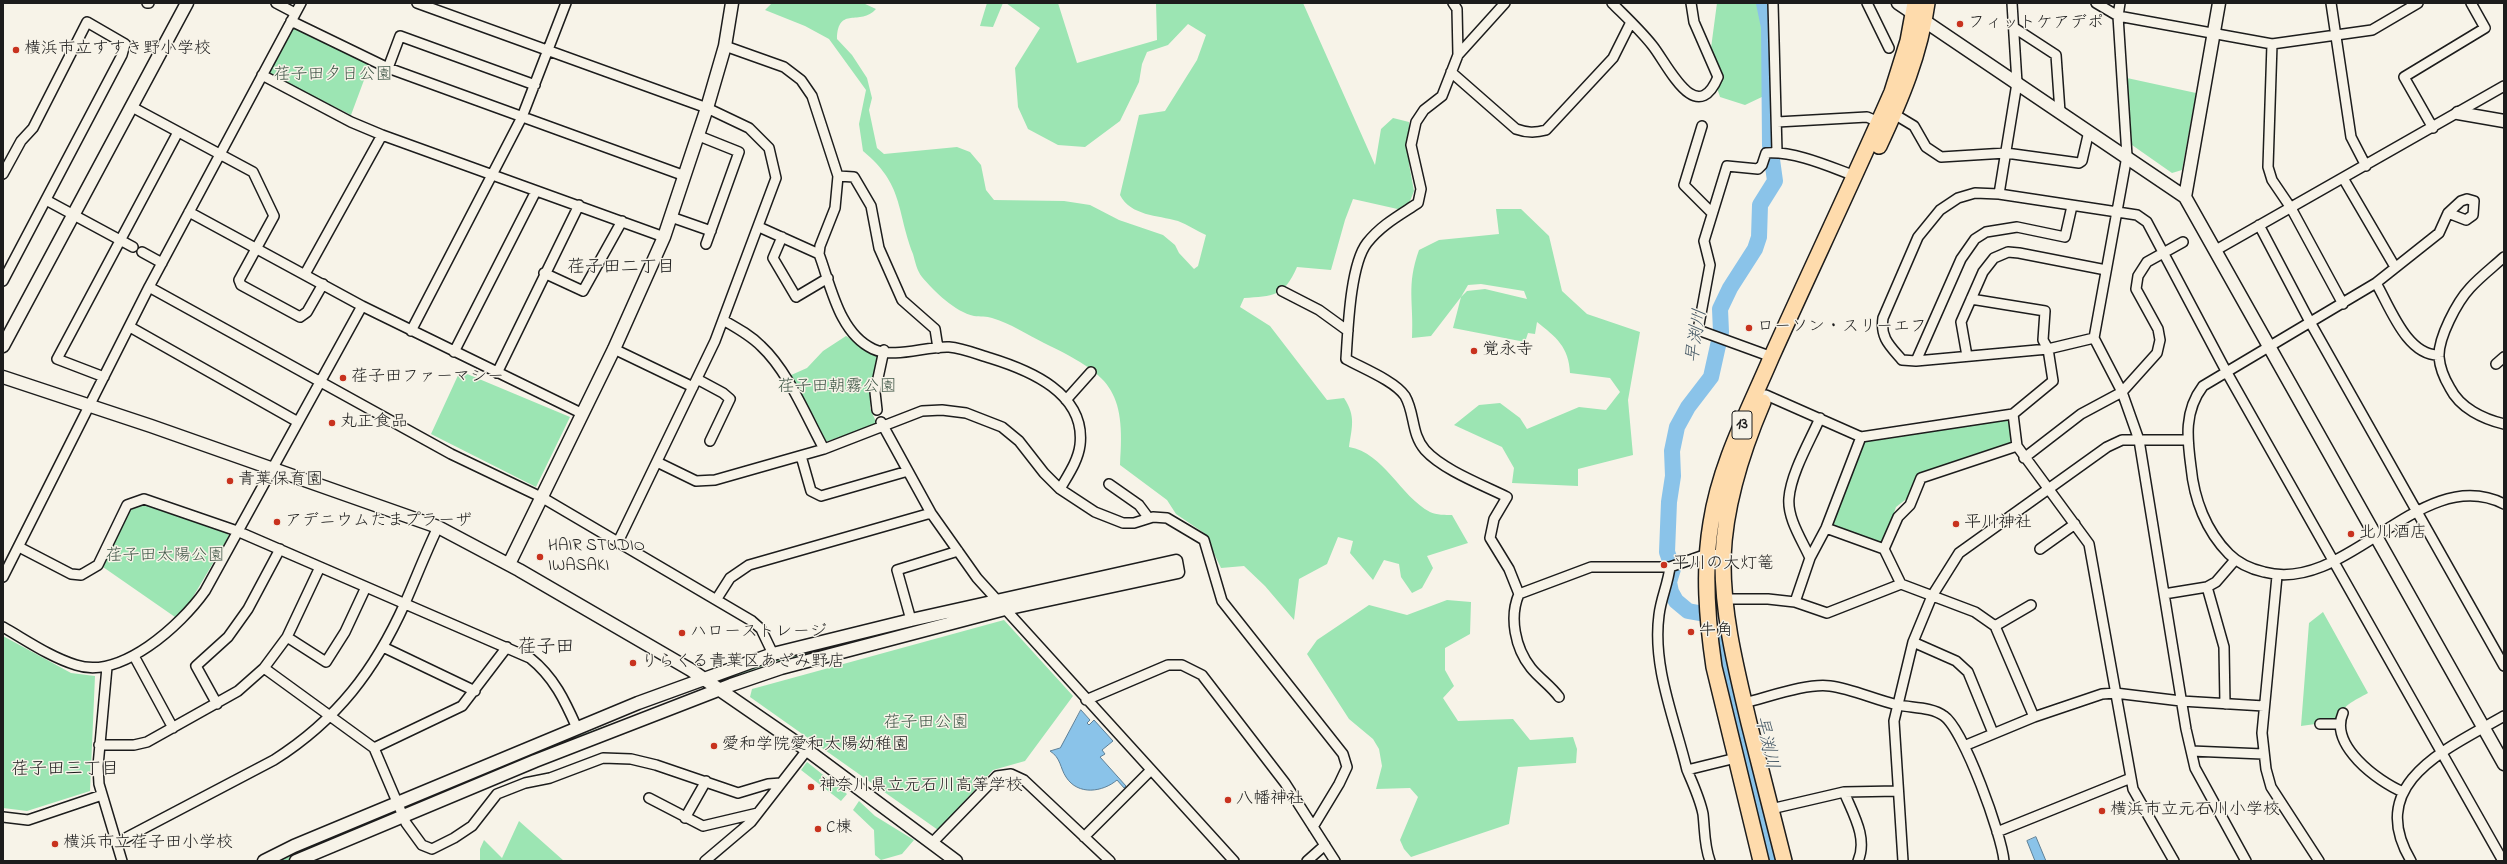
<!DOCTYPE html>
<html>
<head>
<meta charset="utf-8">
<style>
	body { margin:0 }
	#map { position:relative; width:2507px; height:864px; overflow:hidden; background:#f7f3e8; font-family:"Indie Flower",sans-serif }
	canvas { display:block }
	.frame { position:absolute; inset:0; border:4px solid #1c1c1c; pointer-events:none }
</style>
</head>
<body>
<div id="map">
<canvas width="2507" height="864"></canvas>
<div class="frame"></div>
</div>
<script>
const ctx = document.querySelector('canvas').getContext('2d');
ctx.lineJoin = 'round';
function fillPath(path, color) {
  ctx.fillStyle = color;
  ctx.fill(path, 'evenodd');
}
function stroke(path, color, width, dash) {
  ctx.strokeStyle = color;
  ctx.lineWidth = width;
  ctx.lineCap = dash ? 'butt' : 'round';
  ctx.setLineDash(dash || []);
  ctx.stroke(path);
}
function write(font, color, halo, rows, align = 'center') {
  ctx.font = font + ' "Indie Flower","Klee One",sans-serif';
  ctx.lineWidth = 3;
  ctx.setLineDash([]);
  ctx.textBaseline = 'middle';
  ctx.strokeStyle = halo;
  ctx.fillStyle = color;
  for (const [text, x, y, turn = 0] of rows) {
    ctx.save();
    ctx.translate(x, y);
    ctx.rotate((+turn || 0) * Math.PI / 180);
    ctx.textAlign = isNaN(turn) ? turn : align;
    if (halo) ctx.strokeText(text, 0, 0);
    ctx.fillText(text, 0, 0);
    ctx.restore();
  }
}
const green = new Path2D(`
	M772,3h91l13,6c-16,18 -38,-4 -39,30l15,16 15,23 5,20 -3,12 8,38 7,6 73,-7 13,5 11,13 5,25 8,10 70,1 26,4 29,15 44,15 12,10 4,8 15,16 4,-3 8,-31c-9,-4 -18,-10 -28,-14 -21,-6 -47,-5 -58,-26l19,-80 26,-4 32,-51 9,-25 -18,-11 -20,21 -21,7 -5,12 -3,18 -19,39 -35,26 -27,-2 -30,-16 -10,-22 -3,-39 25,-40 -34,-25h52l19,60 80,-23 -1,-37h147l72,162 6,-36 12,-11 16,4v42l5,27 -4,10 -8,9 -49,-11 -8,21 -14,50 -34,-3c-13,30 -24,29 -53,31l-4,9 30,19 57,74 17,-2c12,18 8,29 5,49 35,6 51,49 81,65 6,3 16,3 22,3l16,28 -41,13 6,12 -11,20 -10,5 -11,-16 -2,-13 -15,-4 -11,20 -23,-27 3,-12 -15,-4 -11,27 -28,15 -5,41 -29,-34 -21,-20 -23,2 -17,-35 -28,-19 -9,-14 -47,-35c6,-76 -10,-90 -76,-122 -16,-8 -34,-20 -52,-25 -5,-2 -12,-1 -18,-2 -19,-4 -40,-25 -52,-39 -5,-6 -7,-16 -9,-23 -17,-45 -9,-69 -50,-103l-4,-27 7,-34 -37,-51 -24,-13 -40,-16z
	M987,3h16l-10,24 -13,-1z
	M1717,3h42l7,36 -2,57 -19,9 -25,-8 -11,-34z
	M292,27l78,37 -19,51 -84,-42z
	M2127,78l69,15 -14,77 -10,3 -40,-28z
	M1496,209h25l28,27 13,55 25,23 53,18 -12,68 5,55 -55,14v17l-66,-3 2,-15 -12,-21 -48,-22 25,-20 21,-2 20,15 7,11 52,-22 27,3 14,-18 -10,-14 -40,-5c-1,-26 -14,-36 -33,-51l-2,12 -7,-1 -3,9 -72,-14 8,-31 -30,39 -19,2c2,-36 -6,-52 7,-88l20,-10 60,-6zM1481,284l43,7 3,8 -42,-10 -18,2 -6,6 7,-12z
	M846,336l31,20 -7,52 7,16 -52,18 -36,-66 18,-8 16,-17z
	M460,371l110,46 -34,70 -105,-53z
	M2010,417l3,26 -94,31 -10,23 -13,10 -13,38 -53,-19 33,-87z
	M142,502l85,31 2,3 -42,71 -12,10 -72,-50 26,-56z
	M1447,600l24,2 -1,32 -25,14v22l9,16 -11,12 15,23 55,-2 17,21 43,-3 4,12 -1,14 -58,4 -9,57 -98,33 -7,-8 -4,-9 18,-43 -8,-9 -34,1 6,-23 -3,-17 -6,-10 -24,-20 -42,-65 10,-14 52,-35 38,10z
	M980,609l3,1 -179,47 -31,5 -41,16v-2l55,-20z
	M2323,612l45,81c-14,8 -26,12 -31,28l-36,5 8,-103z
	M1004,620l69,76 -48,65 -32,9 -55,60 -188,-133 2,-8z
	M3,636l68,37 24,3 -5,115 -63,20 -24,-3z
	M689,695l1,2 -245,96 -1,-3 83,-35z
	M807,762l40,32 -6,7 -40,-31z
	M859,801l16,15 39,24 -12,14 -21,6 -6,-5 -1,-25 -21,-20z
	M378,818l2,3 -92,40h-10z
	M519,821l45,40h-84v-12l4,-9 18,18z`);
const water = new Path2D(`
	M1081,710l9,10 -3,3 2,2 5,-5 19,21 -11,9 3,4 -5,3 26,29 -2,2 -7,-8c-14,12 -39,16 -51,-3 -6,-9 -5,-19 -16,-26l10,-3z
	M2036,837l10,24h-11l-8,-20z`);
const river = new Path2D(`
	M1699,613l-11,-2 -12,-10 -5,-9 -2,-10 4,-13 -6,-17 2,-50 4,-26 -1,-25 5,-24 11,-20 23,-30 10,-45 -1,-23 10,-21 25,-39 4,-12 1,-32 15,-24 -5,-36 -1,-118 -5,-24
	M1719,635l53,226`);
const minor = new Path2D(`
	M147,3h2
	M276,3l19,10
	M417,3l290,105 42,20 20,20 7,30 -61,163 -97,201
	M1453,3l4,6 1,46
	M1505,3l-47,52 -16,41 -18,14 -8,12 -5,23 10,44 -3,14c-18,12 -37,22 -51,40 -17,22 -19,87 -21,116 16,9 49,22 59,37 10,17 6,38 20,54 18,20 58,35 82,47l-13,22 -4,19 19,31 10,25
	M1612,3c14,14 28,27 40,42 15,18 44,84 66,32l-24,-55 -3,-19
	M1773,3l4,149
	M1867,3l22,45
	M2096,3l22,13 154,28 100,-14 46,-27
	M2120,3l-2,13 9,140 -33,182 28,54 17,48 47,289 9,39 51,93
	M2331,3l20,134 15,29
	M291,21l97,47 297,108
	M2013,27l43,28 4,57
	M2272,44l-4,123 4,13 19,28 52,96
	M725,46l59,21 17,13 11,16 26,80 -3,32 -15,38 -1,8c12,32 20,79 54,95 22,10 52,-3 76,-2 13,1 28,7 41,11 39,12 96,35 90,87 -2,16 -12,30 -20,44
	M388,68l12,-32 135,49
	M1451,72l65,57c11,4 19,4 30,1l67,-72 18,-36
	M262,75l89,47 31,13 282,102
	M132,107l121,65 21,44 -35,64 2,5 59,32 7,-5 16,-28
	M1894,114l20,12 12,21 15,10 65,-4 73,10 3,-2 7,-30
	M1777,122l90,-5 12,5
	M1702,126l-18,59 28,28
	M2433,128l-29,-51 81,-49 -14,-25
	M699,136l40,16 -33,92
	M3,174l18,-33 12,-13 54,-106 38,22 -3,11 -119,226
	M838,176l16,1 17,29 8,42 23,52 33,29 3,19
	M2343,178l52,89
	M1999,194l18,-111 -5,-80
	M46,200l87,47
	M189,212l173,94 221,108
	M2448,213l18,7 7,-5 1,-14 -7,-2 -6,2 -13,12 -9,20 -63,50 -173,103c-19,25 -16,52 -12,81 3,32 15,64 38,87 10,10 22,15 35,18 84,23 157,-110 240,-68
	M671,217l40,14
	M2259,225l51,97 194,344
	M759,227l60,27
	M782,237l-9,21 23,39 32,-19
	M2216,250l288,-164
	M142,252l20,11
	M2504,257c-11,10 -24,20 -34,31 -13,14 -32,50 -31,69 1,12 5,21 11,31 10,20 33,31 54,36
	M544,273l39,18 39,-70
	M305,274l77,-139
	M2376,283c14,24 31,73 63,72
	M149,287l302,167 92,44 209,123 9,8 12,25
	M1282,291l37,19 29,21
	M723,320c14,8 27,15 38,26 27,25 45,70 63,103
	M130,327l168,95
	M411,331l111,-214 44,-114
	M2094,338l-46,11 -132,12 -14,-1c-12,-14 -22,-22 -19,-42l35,-81 22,-27 18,-12 17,-5 24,1 138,21 10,7 79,149 277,490
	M614,349l79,38
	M454,352l82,-161
	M1967,356l-6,-34 22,-50 11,-14 14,-6 11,1 87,17
	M1772,357l-74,-27 12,-65 -6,-24 23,-75 31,3 4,-4 4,-12c29,-2 62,13 89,23
	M1916,361l45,-102 14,-20 11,-7 31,-5 48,10 7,-31
	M2496,364l8,-7
	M497,373l82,-168
	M104,377l-47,-18 121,-227
	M697,379l26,14 7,6 -20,42
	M1766,395l95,42 152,-23 40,-33 -5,-32 -5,-9 2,-29 -74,-12
	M1066,400l25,-28
	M877,410l-2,-18 9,-42
	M2013,414l4,32 72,98 44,245 41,72
	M881,422l50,91 46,65 257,283
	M801,456l10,35 10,5 87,-25
	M2024,458l57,-44 41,-22 35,-39 3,-13 -2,-11 -22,-40 2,-13 9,-14 36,-20
	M657,462l39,19 19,-1 109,-31 98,-38 20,-1 24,3 36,14 17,14 25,32 16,16 35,23 28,11h11l19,-6 14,1 37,22 18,61 121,153 4,13 -8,17 -26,43
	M1109,484l30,21 9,12
	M1826,528l58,21 17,35
	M19,547l52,27 10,1 17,-10 29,-60 17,-6 93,32 293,127c24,19 35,43 47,70
	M1884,549l14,-32 12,-12 11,-27 96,-32
	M2040,549l35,-25
	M1810,558c-8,-18 -23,-40 -21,-60 2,-25 21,-57 31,-80
	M1670,567c-2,17 -9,31 -11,48 -7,52 16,105 28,155
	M2277,576l-15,157 4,36 5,18 48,74
	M3,577l146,-290 152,-284
	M2207,587l17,60 1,57
	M2164,594l43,-7 9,-5 19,-22
	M1725,599h43l27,3 32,11 74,-29 74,28 20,14 39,91 68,-23 13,-1 66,8 83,5
	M716,600l14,-22 19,-13 182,-52
	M1795,602l15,-44 16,-30 35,-91
	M911,620l-14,-50 61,-19
	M1995,626l36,-21
	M3,627c23,13 47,30 73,38 45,15 105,-40 129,-74l157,-285
	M287,637l39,25 19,-30 21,-45
	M1913,642l43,19 12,11 25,61
	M383,647l92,44
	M134,656l39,72
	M107,667l-9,99 1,18 23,77
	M264,668l110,80 32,75 16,22 10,4 22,-11 18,-12 25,-32 28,-11 25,-5 53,-20 28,1 25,6 82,28 30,-9 13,-1
	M1559,697c-8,-11 -20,-19 -28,-29 -16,-20 -22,-51 -12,-74l72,-27h79l37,-13 16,1
	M1086,700l82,-35h14l20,10 83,108 50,78
	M1744,703c25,-6 62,-20 86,-17 23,3 45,14 68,19 15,3 34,2 46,11 20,14 58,120 60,145
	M217,704l-21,-38 32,-29 20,-28 32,-60
	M2343,713c-14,32 34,68 60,79
	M2320,724h20
	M99,745h35l13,-3 91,-51 26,-23 23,-31 33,-70
	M1964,746l70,-29
	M374,748l88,-42 45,-59
	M2191,751l72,3
	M1844,792c9,22 24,46 14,69
	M649,798l54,28 55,-13
	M1771,809l73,-17 54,-1
	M3,817l25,3 74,-25
	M685,818l21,-37
	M1997,832l134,-54
	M1084,837l66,-66
	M116,843l158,-83c63,-40 101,-90 131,-157 11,-25 21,-51 33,-76
	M932,843l65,-67 14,-2 13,6 86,81
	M705,861l46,-39 56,-72
	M1307,861l18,-16
	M1710,861c-6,-16 -5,-30 -7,-47 -3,-15 -10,-30 -16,-44l49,-12
	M1903,861l-9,-140 19,-79 19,-46 27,-43 148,-106 15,-7h66
	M2411,861c-47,-79 38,-113 93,-145`);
const tertiary = new Path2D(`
	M1898,3l287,194 319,567
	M2458,113l46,8
	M2185,197l34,-194
	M3,346l184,-343
	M3,377l148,49 287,101 81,43 172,100 116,80 149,111
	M509,564l105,-215 50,-112 43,-129 18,-62 7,-43
	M264,861l30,-15 344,-143 135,-49 138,-34 265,-59 2,11 -173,37 -224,59 -50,17 -196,76 -239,100`);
const primary = new Path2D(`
	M1879,146c22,-47 41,-92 48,-143
	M1763,402c-21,49 -38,101 -40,155 -1,57 13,111 26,166 12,46 23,92 35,138
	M1761,861l-47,-194c-7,-48 -11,-97 -3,-144 9,-59 37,-111 60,-165 40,-89 82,-177 121,-266l16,-51 7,-38`);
const markers = [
	[1960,24,4,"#c8321e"],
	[16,50,4,"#c8321e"],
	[1749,328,4,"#c8321e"],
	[1474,351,4,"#c8321e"],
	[343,378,4,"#c8321e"],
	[332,423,4,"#c8321e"],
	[230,481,4,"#c8321e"],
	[277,522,4,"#c8321e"],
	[1956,524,4,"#c8321e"],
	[2351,534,4,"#c8321e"],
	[540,557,4,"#c8321e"],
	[1664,565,4,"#c8321e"],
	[1691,632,4,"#c8321e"],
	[682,633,4,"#c8321e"],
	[633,663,4,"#c8321e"],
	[714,746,4,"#c8321e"],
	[811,787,4,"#c8321e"],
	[1228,800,4,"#c8321e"],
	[2102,811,4,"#c8321e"],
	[818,829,4,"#c8321e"],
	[55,844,4,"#c8321e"]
];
const shields = [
	[1742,425,20]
];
const shieldNames = [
	["13",1742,425]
];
const poiNames = [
	["フィットケアデポ",1968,24],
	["横浜市立すすき野小学校",24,50],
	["ローソン・スリーエフ",1757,328],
	["覚永寺",1482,351],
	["荏子田ファーマシー",351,378],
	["丸正食品",340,423],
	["青葉保育園",238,481],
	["アデニウムたまプラーザ",285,522],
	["平川神社",1964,524],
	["北川酒店",2359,534],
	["HAIR STUDIO",548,547],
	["IWASAKI",548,567],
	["平川の大灯篭",1672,565],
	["牛角",1699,632],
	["ハローストレージ",690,633],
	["りらくる青葉区あざみ野店",641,663],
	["愛和学院愛和太陽幼稚園",722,746],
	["神奈川県立元石川高等学校",819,787],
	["八幡神社",1236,800],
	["横浜市立元石川小学校",2110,811],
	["C棟",826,829],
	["横浜市立荏子田小学校",63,844]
];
const parkNames = [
	["荏子田夕日公園",333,76],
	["荏子田朝霧公園",837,388],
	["荏子田太陽公園",165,557],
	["荏子田公園",926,724]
];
const neighbourhoodNames = [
	["荏子田二丁目",621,269],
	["荏子田三丁目",65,771]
];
const waterNames = [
	["早渕川",1698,336,-81],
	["早渕川",1765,743,77]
];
const quarterNames = [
	["荏子田",546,649]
];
fillPath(green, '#9ce5b3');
fillPath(water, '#8ac3e9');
stroke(water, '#5e8097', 1);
stroke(river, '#8ac3e9', 16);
stroke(minor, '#1c1c1c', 12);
stroke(tertiary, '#1c1c1c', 15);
stroke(primary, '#1c1c1c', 18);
stroke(minor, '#f7f3e8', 9);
stroke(tertiary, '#f7f3e8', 12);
stroke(primary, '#fedbac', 15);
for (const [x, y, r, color] of markers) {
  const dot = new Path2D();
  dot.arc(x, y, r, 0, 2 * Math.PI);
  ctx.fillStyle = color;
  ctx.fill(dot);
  stroke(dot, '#f7f3e8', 1.5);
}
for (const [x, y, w] of shields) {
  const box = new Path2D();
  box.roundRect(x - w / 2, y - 14, w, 28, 3);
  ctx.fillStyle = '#f7f3e8';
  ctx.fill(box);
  stroke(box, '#1c1c1c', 1);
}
write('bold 16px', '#1c1c1c', null, shieldNames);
write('17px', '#1c1c1c', '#f7f3e8', poiNames, 'left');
write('17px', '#425849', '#f7f3e8', parkNames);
write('18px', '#1c1c1c', '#f7f3e8', neighbourhoodNames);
write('italic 18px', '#425664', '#f7f3e8', waterNames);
write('19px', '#1c1c1c', '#f7f3e8', quarterNames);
</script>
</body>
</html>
